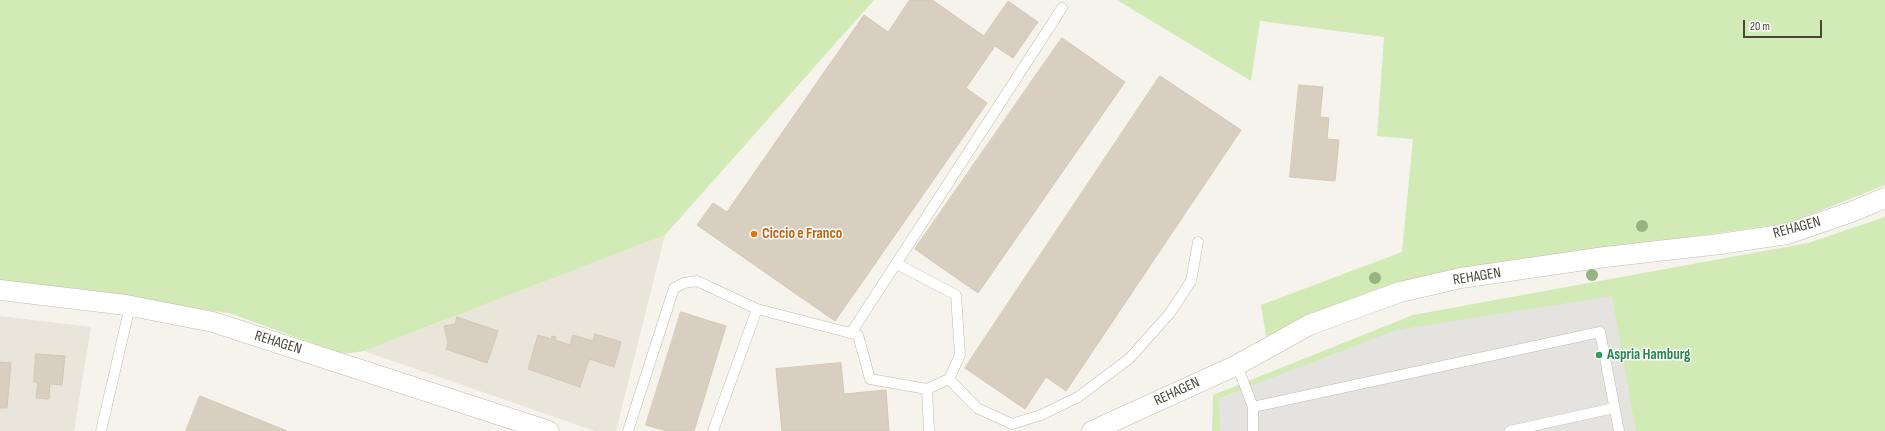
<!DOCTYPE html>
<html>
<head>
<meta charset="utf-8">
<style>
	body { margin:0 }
	#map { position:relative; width:1885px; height:431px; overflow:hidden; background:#f6f3ec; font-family:"Sofia Sans Condensed",sans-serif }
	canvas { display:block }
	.scale { position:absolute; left:1743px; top:20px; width:79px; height:18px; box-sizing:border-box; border:2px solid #4b4439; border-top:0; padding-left:5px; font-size:12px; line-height:14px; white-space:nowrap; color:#4b4439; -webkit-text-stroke:3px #fff; paint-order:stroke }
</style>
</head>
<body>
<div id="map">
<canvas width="1885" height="431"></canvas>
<div class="scale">20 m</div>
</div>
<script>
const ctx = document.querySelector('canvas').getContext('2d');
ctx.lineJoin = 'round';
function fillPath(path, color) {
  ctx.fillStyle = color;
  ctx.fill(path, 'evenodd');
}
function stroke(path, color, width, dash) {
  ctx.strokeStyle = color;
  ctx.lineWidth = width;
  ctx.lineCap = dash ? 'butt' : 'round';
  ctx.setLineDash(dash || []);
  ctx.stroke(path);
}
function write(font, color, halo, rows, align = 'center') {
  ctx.font = font + ' "Sofia Sans Condensed",sans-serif';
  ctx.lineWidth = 3;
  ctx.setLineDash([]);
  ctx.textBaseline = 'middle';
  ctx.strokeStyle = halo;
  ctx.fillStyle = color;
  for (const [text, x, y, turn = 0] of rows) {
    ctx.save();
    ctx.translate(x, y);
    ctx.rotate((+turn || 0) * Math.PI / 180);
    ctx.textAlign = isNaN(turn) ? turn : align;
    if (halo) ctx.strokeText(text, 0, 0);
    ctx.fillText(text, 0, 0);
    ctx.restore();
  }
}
const residential = new Path2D(`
	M665,235l-49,196h-21l-231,-80z
	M0,316l91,11 -17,104h-74z`);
const green = new Path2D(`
	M0,0h874l-209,235 -301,116 -21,3 -114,-41 -229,-30z
	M1117,0h768v185l-96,38 -186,26 -178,30 -53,12 -106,45 -5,-31 141,-53 11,-113 -36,-3 7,-99 -124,-16 -9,60z
	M1885,217v214h-673l1,-36 200,-80 395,-72z`);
const parking = new Path2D(`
	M1612,296l24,135h-416l-1,-33 177,-68z`);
const building = new Path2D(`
	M910,0h22l52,36 24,-35 30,21 -25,36 -18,-12 -29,42 21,15 -152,218 -138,-96 16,-22 14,9 137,-197 24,17z
	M1062,38l63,44 -147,211 -63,-44z
	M1160,76l81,54 -175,261 -20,-14 -21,32 -60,-41z
	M1299,85l24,2 -3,30 9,1 -2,21 12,1 -4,41 -45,-4z
	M681,312l45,14 -32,105h-27l-21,-6z
	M457,317l41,14 -11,32 -41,-14 2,-6 -4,-17 11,-2z
	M595,334l26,8 -7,25 -25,-8 -9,28 -52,-18 10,-34 13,4 1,-3 4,1 -1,3 15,5 3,-10 20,6z
	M36,354l29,2 -3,29 -12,-1 -1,15 -13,-1 2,-15 -4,-1z
	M0,362l11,1 -4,45h-7z
	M841,363l3,31 42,-4 3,41h-107l-6,-62z
	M200,396l87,35h-101z`);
const lane = new Path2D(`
	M897,264l59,31 4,60 -11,24 -22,10
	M851,333l211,-325
	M1237,365l16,42v24
	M949,379l28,29 35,16 29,-9 37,-18 52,-39 40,-45 21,-32 7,-39
	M1253,407l347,-75 19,99
	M101,431l29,-125
	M628,431l46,-143 10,-5 13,-2 60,28
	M713,431l44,-122 101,26 12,44 57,10 2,42
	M1510,431l104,-23`);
const street = new Path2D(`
	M0,290l126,15 87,17 336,109
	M1092,431l145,-66 72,-40 91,-33 61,-14 144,-21 115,-13 67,-10 64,-22 34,-14`);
const trees = [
	[1642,226],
	[1592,275],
	[1375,278]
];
const markers = [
	[754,234,4,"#e8710a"],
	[1599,355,4,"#2e9e5b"]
];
const streetNames = [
	["REHAGEN",1797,228,-15],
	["REHAGEN",1477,277,-9],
	["REHAGEN",278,343,17],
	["REHAGEN",1177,392,-25]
];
const foodNames = [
	["Ciccio e Franco",762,234]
];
const leisureNames = [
	["Aspria Hamburg",1607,355]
];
fillPath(residential, '#eae5da');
fillPath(green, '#d2eab5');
fillPath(parking, '#e5e3e0');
fillPath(building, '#d8cfc1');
stroke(building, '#d3c7b4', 1);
stroke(lane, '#c2bbae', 11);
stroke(street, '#c2bbae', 21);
stroke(lane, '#fff', 10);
stroke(street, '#fff', 20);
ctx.fillStyle = '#97b381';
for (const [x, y] of trees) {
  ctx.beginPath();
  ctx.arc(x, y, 6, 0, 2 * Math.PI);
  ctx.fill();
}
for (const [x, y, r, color] of markers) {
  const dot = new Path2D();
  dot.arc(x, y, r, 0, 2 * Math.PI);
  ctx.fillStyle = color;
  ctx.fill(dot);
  stroke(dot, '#fff', 1.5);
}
write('15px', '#4b4439', '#fff', streetNames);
write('bold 15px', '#c56008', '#fff', foodNames, 'left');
write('bold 15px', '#27864d', '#fff', leisureNames, 'left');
</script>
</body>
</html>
